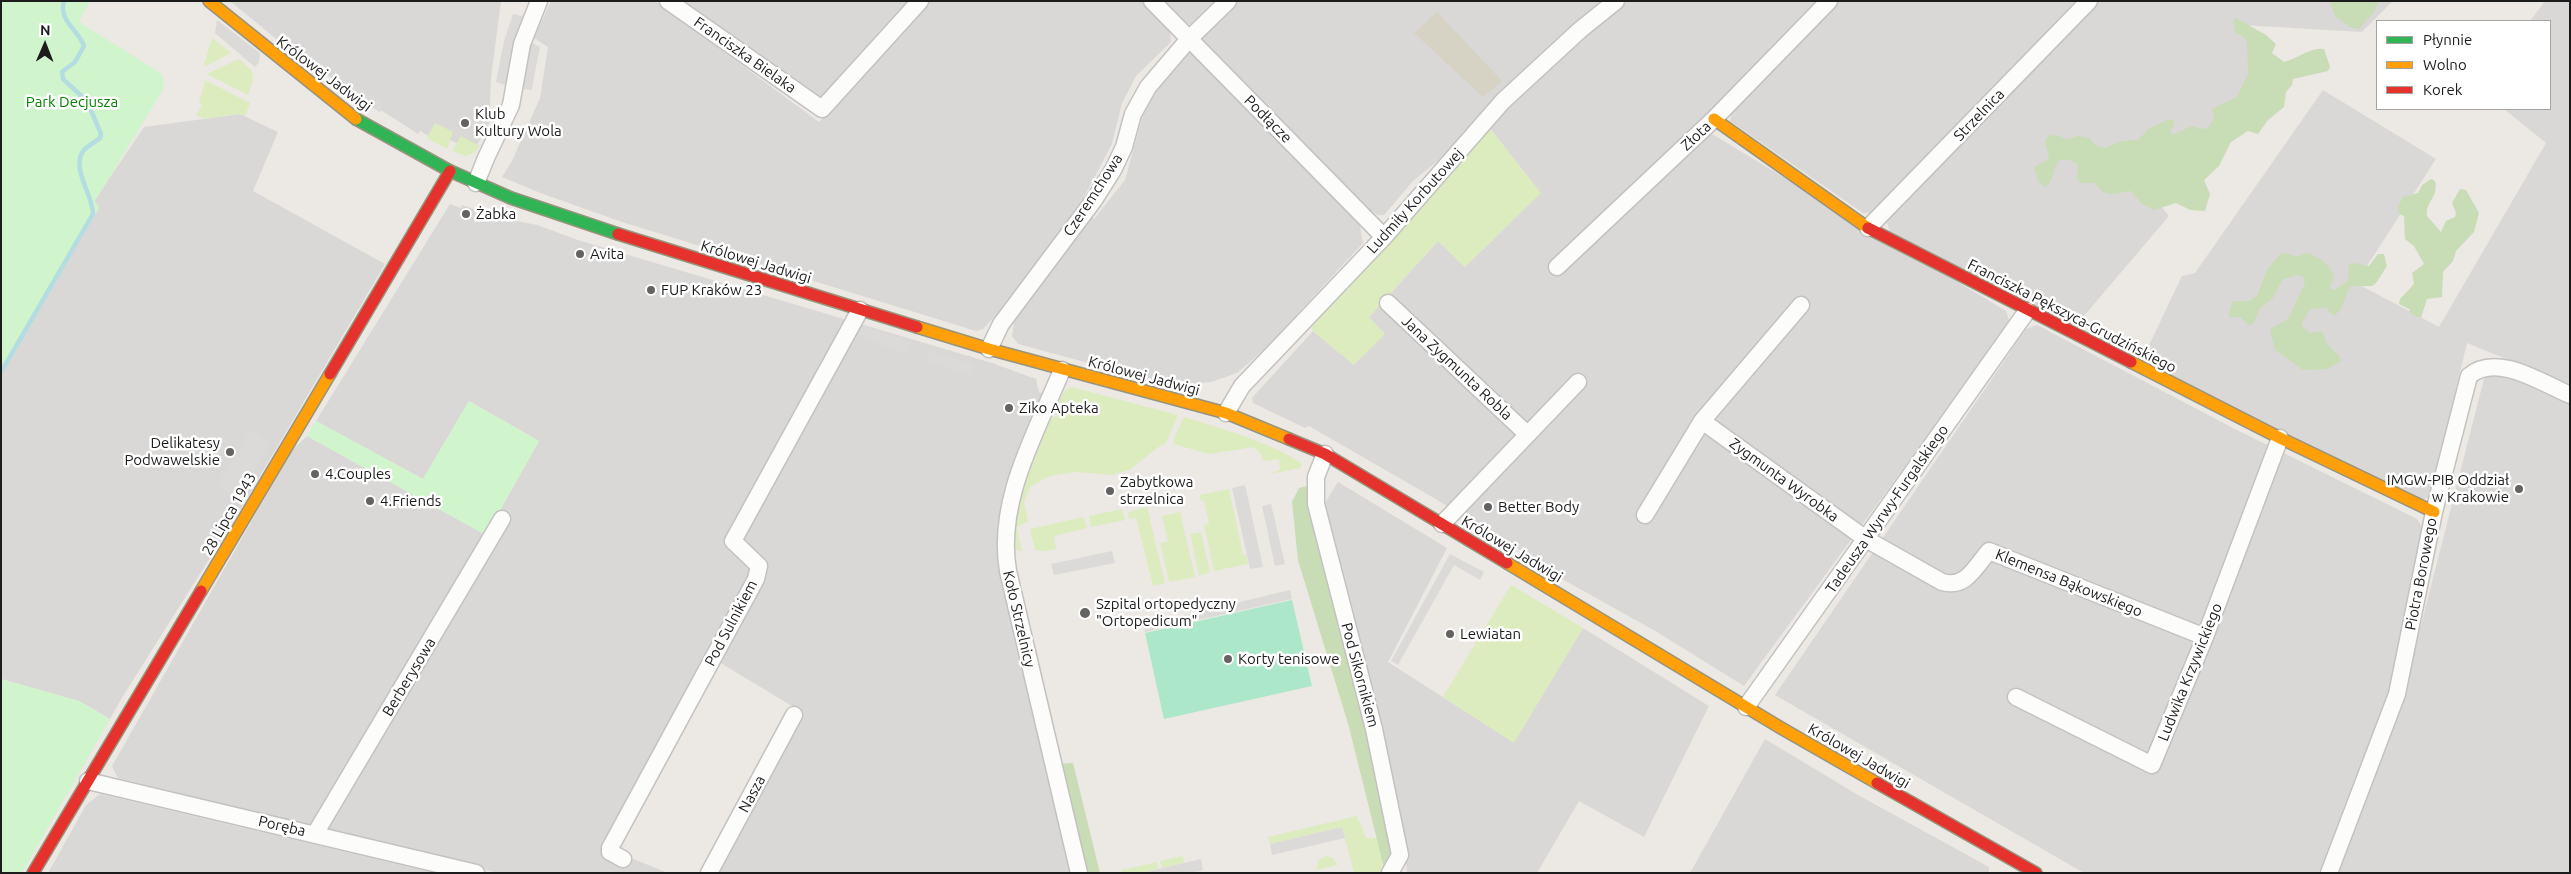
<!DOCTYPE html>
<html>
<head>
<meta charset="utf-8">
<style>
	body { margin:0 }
	#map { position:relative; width:2571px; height:874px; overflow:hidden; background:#ece8e4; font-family:Ubuntu,sans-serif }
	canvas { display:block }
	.frame { position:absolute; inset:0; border:2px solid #1c1c1c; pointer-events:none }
	.legend { position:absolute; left:2376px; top:20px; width:175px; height:90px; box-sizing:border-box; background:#fff; border:1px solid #a4a4a4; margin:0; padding:6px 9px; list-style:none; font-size:15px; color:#1c1c1c }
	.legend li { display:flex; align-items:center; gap:10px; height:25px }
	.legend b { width:25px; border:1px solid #a4a4a4 }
	.north { position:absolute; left:20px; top:20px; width:50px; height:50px; -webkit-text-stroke:4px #fff; paint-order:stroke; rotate:1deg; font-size:14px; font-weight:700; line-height:20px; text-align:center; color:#1c1c1c }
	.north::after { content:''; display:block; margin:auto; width:18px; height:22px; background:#1c1c1c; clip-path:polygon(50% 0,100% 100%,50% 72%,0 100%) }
</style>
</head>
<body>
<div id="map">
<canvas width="2571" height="874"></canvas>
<div class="frame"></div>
<ul class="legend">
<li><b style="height:6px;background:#30b455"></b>Płynnie</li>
<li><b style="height:6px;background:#ff9f0a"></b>Wolno</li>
<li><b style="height:6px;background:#e5322d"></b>Korek</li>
</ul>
<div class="north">N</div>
</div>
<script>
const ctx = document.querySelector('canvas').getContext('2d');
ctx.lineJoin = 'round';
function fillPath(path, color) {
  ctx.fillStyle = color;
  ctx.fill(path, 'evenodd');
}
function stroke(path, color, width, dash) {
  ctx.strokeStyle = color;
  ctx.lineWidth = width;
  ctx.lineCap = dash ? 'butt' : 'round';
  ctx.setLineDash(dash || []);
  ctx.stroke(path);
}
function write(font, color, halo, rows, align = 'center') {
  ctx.font = font + ' Ubuntu,sans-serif';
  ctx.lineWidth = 5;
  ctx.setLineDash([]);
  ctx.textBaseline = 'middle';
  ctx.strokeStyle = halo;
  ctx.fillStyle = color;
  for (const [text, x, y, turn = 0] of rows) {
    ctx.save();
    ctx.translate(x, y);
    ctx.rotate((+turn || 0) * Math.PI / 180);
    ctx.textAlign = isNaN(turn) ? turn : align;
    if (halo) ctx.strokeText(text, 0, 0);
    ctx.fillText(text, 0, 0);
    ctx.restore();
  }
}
const residential = new Path2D(`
	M230,1h271l-10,77 -2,45 -15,28 -42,-19 -2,5 -10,-6 -2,3 -96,-62 -2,3z
	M551,1h104l164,121 109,-121h214l28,30 1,11 -35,34 -14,27 -10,41 -31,59 -86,113 -12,13 -7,2 -354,-109 -79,-28 -41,-17 10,-16 28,-63 8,-51 -14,-9z
	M674,1h238l-89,99h-10z
	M1161,1h441l-104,96 -57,61 -28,23 -29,34h-6l-13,-8 -162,-165 -1,-10 -9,-8h-10z
	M1628,1h189l-120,124 309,186 4,12 -266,363 -87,-54 -111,-62v-4l-107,-65 -130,-75 -4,2 -52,-25 -1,-5 61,-67 41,34 15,-48 69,-76 27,26 75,-74 -51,-66 93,-91z
	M1838,1h244l-206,211 -13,1 -133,-92 3,-14z
	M2099,1h294l-31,31 -121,-7 33,43 -118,132 13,16 -97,114 -182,-98 -4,-12z
	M2545,1h25v384l-103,-42 -37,154 -11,4 -279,-137 42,-88 13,-3 128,-183 113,69 -80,124 83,44 107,-184 -42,-34h46v-88h-20z
	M1193,51l167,175 3,17 -98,106 -28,24 -26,9 -32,3 -28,-5 -133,-36 -6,-8 2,-13 -3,-1 81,-105 2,2 31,-39 20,-72 9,-18 33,-38z
	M240,114l38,18 -25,59 132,73 -148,251 -114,181 -13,23 -31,-18 -78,-22v-305l98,-166 -5,-7 50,-74z
	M450,204l11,4 1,-3 12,4 1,-2 14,8 1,-4 13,4 3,4 31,6 41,15 414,123 44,16 3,13 4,2 -42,149 74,330h-363l85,-164 -78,-47 -105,189 54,22h-170l-380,-95 -6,-12 180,-316 15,-14 179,99 53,-94 -70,-40 -46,78 -107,-58z
	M2037,325l196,103 184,91 9,14 -32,147 -31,92 -42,101h-237l-309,-178 251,-366z
	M2485,375l23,1 62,27v470h-232l60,-158z
	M1338,482l109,66 -59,114 125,80 70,-114 126,78 -65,131 -65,-36 -42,72h-130l-2,-19 -84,-345z
	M1765,739l93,56 131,72v6h-299z
	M100,794l335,79h-387l38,-68z`);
const construction = new Path2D(`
	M1437,12l65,69 -19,16 -69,-64z`);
const grass = new Path2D(`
	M212,38l19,15 -25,13 -2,-2z
	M239,59l13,12 1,9 -5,15 -41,-21z
	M205,80l45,23 -5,13 -5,-2 -35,5 -9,-4 6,-9 -3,-3z
	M435,123l18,9 -6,17 -20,-11z
	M1489,127l52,66 -76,74 -27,-26 -69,76 16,17 -31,31 -41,-34 -2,-5z
	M461,136l19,10 -6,7 -8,3 -14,-5z
	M1071,387l107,28 -12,28 -9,5 -26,21 -19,6 -36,-3 -26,4 -19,10 -7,15 4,20 -11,6 5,24 -12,-3 6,-58 30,-68 13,-8c-1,-11 1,-22 12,-27z
	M1184,417c35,11 88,25 118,47l-2,4 -34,7 14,-5 -1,-11 -16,2 -2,-7 -8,-7 -44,7 -35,-10v-6z
	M1229,489l14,66 3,-1 2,10 -34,7 -10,-46 5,-1 -5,-23h-3l-1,-6z
	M1147,507l18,76 -12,3 -17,-68 -7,1 -1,-7z
	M1122,509l3,11 -34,7 -2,-11z
	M1180,512l15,65 -26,5 -9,-39 8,-2 -6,-25z
	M1084,517l3,11 -33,8 2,13 -11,2 -10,-1 -5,-21z
	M1201,532l9,40 -11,4 -9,-42z
	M1511,585l72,43 -69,115 -71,-46z
	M1357,816l9,22h11l7,30 -2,5h-28l-12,-46 -72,17 -2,-7z
	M1183,856l1,7 -22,5 -2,-7z
	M1326,856l7,2 5,7 -22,5 3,-10z
	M1157,862l1,7 -16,4h-20l-1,-3z`);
const forest = new Path2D(`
	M2330,1h47l1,2 -4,9 -15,17 -7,-1 -17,-12z
	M2236,18l30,17 10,9 -4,9 12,9c14,-3 25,-15 40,-13l6,18 -2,4 -35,8 -1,6 -6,7 -2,15 -16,13 -10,14 -10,-3 -17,11 -12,24 -15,14 6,14 -5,17 -15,-1 -14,-7 -22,7 -13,-7 -10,-12c-16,2 -26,8 -36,-8h-14l-4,-4 1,-14 -7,-5h-11c-9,7 -4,20 -15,27l-7,-6 -4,-14 13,-7 2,-4 -4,-15c6,-11 13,-5 22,-2l11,-3 11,2 7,8 9,2 17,-7 16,-1 10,-11 19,-9h6l1,6 -4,4 2,5 20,-9 11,3 5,-1 6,-9 -2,-10 25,-12 11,-23 -1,-31 -2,-5 -10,-6 -2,-10z
	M2431,179l4,2c4,17 -10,20 -8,35l14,16 5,-11 9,-4 1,-4 -4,-10 8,-14 6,1 13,23 -5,19 -18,19 -3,10 -10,11 -1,25 -15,2 -6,19 -10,-4 -2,-5 -10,-5 1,-5 14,-15 -2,-11 12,-9 -10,-18 -9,-7 -1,-23 -5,-2 -1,-7 5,-10 15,-4 4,-8z
	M2286,253l11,4 10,-4c9,2 24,12 26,22 1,4 -2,9 -3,13l4,2 14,-9 1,-17 5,-1 15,3 9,-12h6l3,12 -11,17 -4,3h-22c-6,11 -5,22 -16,30l-8,-8 -16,1 -8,14 1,4 7,6 12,-2 6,14 11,11 2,5 -13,8 -25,1 -28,-20 -5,-21 18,-10 16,-34 1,-5 -3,-4 -5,-1 -15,5 -9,18 -13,10 -6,15 -5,2 -9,-8h-11v-5l4,-11h16l8,-5 10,-26 13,-16z
	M1308,486l87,367 -11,15 -35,-141 -51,-167 -6,-58 7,-14z
	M1073,763l27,110h-18l-25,-109z`);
const park = new Path2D(`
	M1,1h89l-11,21 83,52 2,14 -69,113 4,6 -98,167z
	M469,401l70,40 -53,94 -179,-99 9,-15 107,58z
	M1,679l78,22 31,18 -88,154h-21z`);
const pitch = new Path2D(`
	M1292,600l20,86 -148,33 -19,-86z`);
const parking = new Path2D(`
	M513,14l8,2 4,-2 -7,20 -12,54 -1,-3 -9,-3 8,-41z
	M217,20l43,33 -1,9 -4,5 -40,-34z
	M530,42l10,5 -6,30 -2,13 -7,-1 -4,2z
	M348,80l32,21 1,12 -33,-21z
	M861,326l50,16 -5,11 -50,-17z
	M930,351l44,14 -4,10 -44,-14z
	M250,430l21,12 -32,57 -22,-13z
	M1245,485l18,82 -13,2 -18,-81z
	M1271,504l14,60 -10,2 -13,-60z
	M1112,551l3,12 -61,12 -3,-11z
	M1450,554l34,18 -4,8 -26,-15 -56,100 -7,-4z
	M1290,590l2,9 -147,33 -1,-7z
	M1342,827l3,11 -73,17 -2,-11z
	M1201,859l2,11 -11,3h-50z`);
const stream = new Path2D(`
	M1,372l92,-158c0,-19 -23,-47 -9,-64 5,-5 11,-8 16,-12l1,-4 -14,-33 -24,-22 -1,-7 13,-10 9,-16c-5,-16 -26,-25 -20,-45`);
const street = new Path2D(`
	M668,1l154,108 98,-108
	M1152,1l232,236
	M476,183l10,-25 25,-53 11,-61 17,-43
	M1868,228l221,-227
	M1557,267l157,-148 115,-118
	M1388,303l139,131
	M989,349l12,-25 93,-124 19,-30 11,-23 9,-33 15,-27 41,-48 39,-38
	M1062,370c-26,63 -66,131 -54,201l71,302
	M1226,413l16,-27 142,-149 119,-136 77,-71 36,-29
	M1702,421l164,118 76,43c24,7 33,-15 47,-31l216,86
	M1325,454l-9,23v27l58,225 26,126 -10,18
	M1645,515l57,-94 99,-116
	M1442,524l136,-142
	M2016,697l136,68 53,-128 75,-199
	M1746,707l281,-396
	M88,781l388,92
	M315,834l187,-315
	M623,859l-13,-7v-4l146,-269 3,-13 -26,-25 127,-231
	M709,873l85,-158
	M2329,873l68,-179 37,-182 35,-136c27,-24 73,7 101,19`);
const fast = new Path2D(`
	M356,119l94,52 61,27 107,36`);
const slow = new Path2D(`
	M209,1l147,118
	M1714,119l154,109
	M917,327l72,22 237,64 63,26
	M2131,362l149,76 154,74
	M1507,563l274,165 96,55
	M201,591l129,-217`);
const jam = new Path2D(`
	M1868,228l263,134
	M618,234l299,93
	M330,374l120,-203
	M1289,439l36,15 182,109
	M1877,783l159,90
	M33,873l168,-282`);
const markers = [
	[465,123,5,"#656362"],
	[466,214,5,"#656362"],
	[580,254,5,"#656362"],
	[651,290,5,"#656362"],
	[1009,408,5,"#656362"],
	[230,452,5,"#656362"],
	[315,474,5,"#656362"],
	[2519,489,5,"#656362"],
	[1110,491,5,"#656362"],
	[370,501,5,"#656362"],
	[1488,507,5,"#656362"],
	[1085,613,6,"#656362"],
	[1450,634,5,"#656362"],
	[1228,659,5,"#656362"]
];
const streetNames = [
	["Franciszka Bielaka",745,55,35],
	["Królowej Jadwigi",324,74,37],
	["Strzelnica",1979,115,-46],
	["Podłącze",1268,119,45],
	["Złota",1696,136,-43],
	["Czeremchowa",1093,195,-57],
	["Ludmiły Korbutowej",1415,201,-48],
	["Królowej Jadwigi",756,262,17],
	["Franciszka Pększyca-Grudzińskiego",2072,316,27],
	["Jana Zygmunta Robla",1457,368,43],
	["Królowej Jadwigi",1144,376,15],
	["Zygmunta Wyrobka",1784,480,36],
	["Tadeusza Wyrwy-Furgalskiego",1887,509,-55],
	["28 Lipca 1943",229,514,-60],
	["Królowej Jadwigi",1512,549,31],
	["Piotra Borowego",2421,574,-79],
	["Klemensa Bąkowskiego",2069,583,22],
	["Koło Strzelnicy",1019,619,77],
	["Pod Sulnikiem",731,623,-62],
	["Ludwika Krzywickiego",2190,672,-68],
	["Pod Sikornikiem",1360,675,75],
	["Berberysowa",409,677,-59],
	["Królowej Jadwigi",1859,756,30],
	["Nasza",752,794,-62],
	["Poręba",282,826,13]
];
const parkNames = [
	["Park Decjusza",72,102]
];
const poiNames = [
	["Klub",475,114],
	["Kultury Wola",475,131],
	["Żabka",476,214],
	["Avita",590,254],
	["FUP Kraków 23",661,290],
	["Ziko Apteka",1019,408],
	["Delikatesy",220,443,"right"],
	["Podwawelskie",220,460,"right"],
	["4.Couples",325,474],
	["IMGW-PIB Oddział",2509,480,"right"],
	["w Krakowie",2509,497,"right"],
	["Zabytkowa",1120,482],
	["strzelnica",1120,499],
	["4.Friends",380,501],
	["Better Body",1498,507],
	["Szpital ortopedyczny",1096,604],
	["\"Ortopedicum\"",1096,621],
	["Lewiatan",1460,634],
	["Korty tenisowe",1238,659]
];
fillPath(residential, '#dad8d6');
fillPath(construction, '#d6d3c5');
fillPath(grass, '#dcecbf');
fillPath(forest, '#c8dcb6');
fillPath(park, '#d0f4cc');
fillPath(pitch, '#abe7c8');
fillPath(parking, '#dcdad8');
stroke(stream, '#b4dde2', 4.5);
stroke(street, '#c4c2c0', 19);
stroke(fast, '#96947c', 14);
stroke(slow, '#96947c', 14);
stroke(jam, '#96947c', 14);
stroke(street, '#fcfcfb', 16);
stroke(fast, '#30b455', 11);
stroke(slow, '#ff9f0a', 11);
stroke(jam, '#e5322d', 11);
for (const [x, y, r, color] of markers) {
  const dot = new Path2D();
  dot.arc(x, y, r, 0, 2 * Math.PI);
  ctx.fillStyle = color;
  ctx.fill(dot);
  stroke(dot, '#fff', 2);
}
write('15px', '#1c1c1c', '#fff', streetNames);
write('15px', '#028301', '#fff', parkNames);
write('15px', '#1c1c1c', '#fff', poiNames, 'left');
</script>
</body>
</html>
